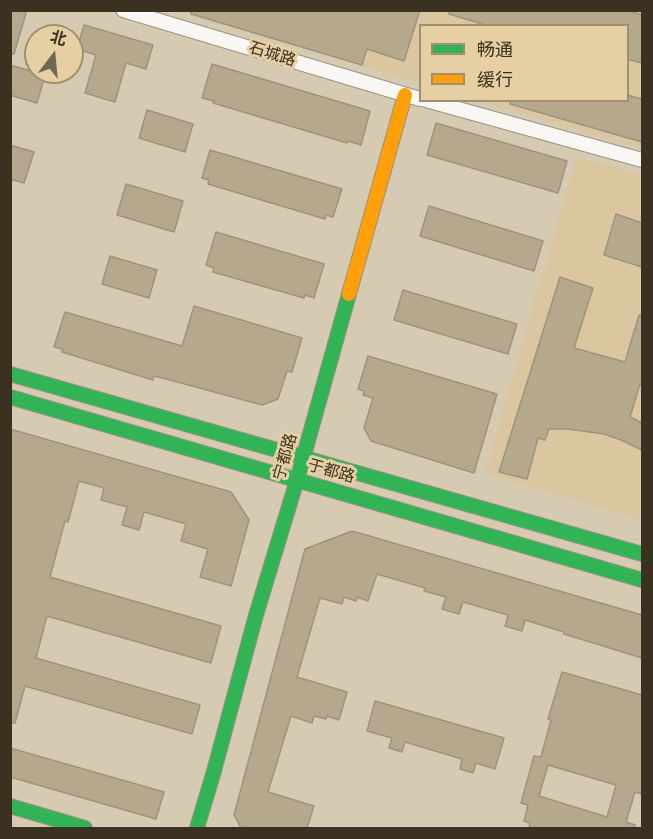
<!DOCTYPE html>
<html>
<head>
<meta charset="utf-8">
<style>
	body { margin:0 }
	#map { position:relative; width:653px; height:839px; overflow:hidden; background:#d6cab2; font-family:Poppins,"Noto Sans SC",sans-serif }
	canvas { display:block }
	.frame { position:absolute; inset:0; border:12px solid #3a3120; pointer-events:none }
	.legend { position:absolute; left:419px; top:24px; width:210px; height:78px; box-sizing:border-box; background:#e5cfa3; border:2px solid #a1906f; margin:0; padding:8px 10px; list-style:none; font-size:18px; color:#3a3120 }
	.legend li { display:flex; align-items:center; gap:12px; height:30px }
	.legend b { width:30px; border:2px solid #a1906f }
	.north { position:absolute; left:24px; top:24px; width:60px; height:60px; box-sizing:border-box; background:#e5cfa3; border:2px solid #a1906f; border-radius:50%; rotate:16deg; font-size:16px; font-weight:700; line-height:24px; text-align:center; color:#3a3120 }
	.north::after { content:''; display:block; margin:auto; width:21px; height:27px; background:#716753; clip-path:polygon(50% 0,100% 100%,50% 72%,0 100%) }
</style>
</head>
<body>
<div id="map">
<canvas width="653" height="839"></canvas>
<div class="frame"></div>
<ul class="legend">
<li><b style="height:8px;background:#30b455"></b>畅通</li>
<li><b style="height:8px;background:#ff9f0a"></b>缓行</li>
</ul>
<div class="north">北</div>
</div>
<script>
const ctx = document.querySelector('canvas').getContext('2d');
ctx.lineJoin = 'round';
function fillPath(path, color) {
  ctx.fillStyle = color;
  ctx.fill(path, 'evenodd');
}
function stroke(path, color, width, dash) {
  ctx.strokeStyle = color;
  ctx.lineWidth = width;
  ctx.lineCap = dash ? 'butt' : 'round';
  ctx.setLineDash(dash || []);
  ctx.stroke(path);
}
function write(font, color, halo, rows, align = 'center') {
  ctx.font = font + ' Poppins,"Noto Sans SC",sans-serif';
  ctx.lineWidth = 6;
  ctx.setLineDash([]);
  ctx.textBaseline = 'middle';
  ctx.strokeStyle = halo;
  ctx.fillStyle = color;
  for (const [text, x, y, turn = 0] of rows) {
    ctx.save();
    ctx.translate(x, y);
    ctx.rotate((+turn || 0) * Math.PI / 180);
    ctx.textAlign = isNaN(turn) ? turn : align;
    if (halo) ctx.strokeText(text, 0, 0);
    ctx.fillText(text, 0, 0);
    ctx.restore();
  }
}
const built = new Path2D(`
	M173,11h469v138l-163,-48 149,-1v-74h-208v57z
	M577,157l65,18v345l-157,-47z`);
const building = new Path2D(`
	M10,10h17l-13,44h-4z
	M191,10h229l-16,51 -37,-12 -5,16 -171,-51z
	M450,10h177l15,5v48l-15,-4v-33h-139l-39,-12z
	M84,25l69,20 -7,24 -20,-6 -11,39 -30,-9 11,-38 -19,-6z
	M212,64l158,47 -9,34 -13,-4 -1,2 -134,-40 1,-2 -12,-3z
	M10,65l35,10 -8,28 -27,-8z
	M627,95l15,4v43l-132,-38v-4h117z
	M147,110l46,14 -8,28 -46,-14z
	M436,123l131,38 -9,32 -131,-38z
	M10,145l24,7 -10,31 -14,-4z
	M210,150l132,39 -9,28 -7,-2 -1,4 -117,-35 1,-4 -7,-2z
	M126,184l57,17 -9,31 -57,-17z
	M429,206l114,35 -9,30 -114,-35z
	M616,214l26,9v44l-38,-12z
	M216,232l108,32 -10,34 -9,-3 -1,3 -91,-26 1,-4 -8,-3z
	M110,256l47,14 -8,28 -47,-14z
	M560,277l33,11 -19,60 51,14 14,-47h3v70l-2,-1 -10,33 12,6v27l-21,-10 -17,-6 -36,-5h-19l-4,11 -7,-2 -11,41 -28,-7z
	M403,290l114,34 -9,30 -114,-34z
	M194,306l108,32 -10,34 -5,-1 -9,28 -16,6 -92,-25 -16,-4 -1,4 -91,-28 1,-3 -9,-2 11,-35 117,34z
	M368,356l129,38 -23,79 -103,-32 -7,-13 9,-30 -10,-3 1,-4 -6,-2z
	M10,429l221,63 18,28 -18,66 -31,-9 8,-28 -27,-8 5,-17 -42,-12 -5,18 -17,-5 5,-18 -26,-7 3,-12 -25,-7 -11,41 -3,-1 -15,56 171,49 -10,37 -164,-47 -11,42 164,47 -8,29 -167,-48 -10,37h-5z
	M352,531l290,84v43l-78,-24v-2l-39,-12 -3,11 -17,-5 3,-11 -45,-13 -4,12 -17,-5 4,-12 -22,-6 1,-3 -48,-14 -9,27 -11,-4 -1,4 -12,-4 -2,7 -22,-6 -23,79 50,15 -8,28 -12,-4 -1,3 -12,-3 -2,7 -21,-7 -23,76 46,14 -7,22h-66l-7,-13 71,-266z
	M562,672l80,23v99l-7,-2 -9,30 9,3 -1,3h-105l1,-5 -6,-2 4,-16 -7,-2 13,-47 7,1 10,-37 -3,-1zM548,765l68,20 -9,32 -68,-21z
	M375,701l129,37 -9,31 -19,-6 -3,10 -13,-4 2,-10 -57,-17 -3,10 -13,-4 3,-10 -25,-7z
	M10,748l154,44 -8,27 -146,-42z`);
const street = new Path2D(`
	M123,10l297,89
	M426,100l216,60`);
const fast = new Path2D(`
	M10,374l632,180
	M10,397l632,183
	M10,806l75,22
	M197,828l17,-57 42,-156 41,-135 52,-186`);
const slow = new Path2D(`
	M349,294l56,-199`);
const streetNames = [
	["石城路",272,55,17],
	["宁都路",286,457,-74],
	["于都路",331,472,16]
];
fillPath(built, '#dac7a0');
fillPath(building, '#b6a88c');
stroke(building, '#9c9380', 1.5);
stroke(street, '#9b917f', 16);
stroke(fast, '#9b917f', 16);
stroke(slow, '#9b917f', 16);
stroke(street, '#f9f7f3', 14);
stroke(fast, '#30b455', 14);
stroke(slow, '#ff9f0a', 14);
write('16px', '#3a3120', '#e5cfa3', streetNames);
</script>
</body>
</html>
